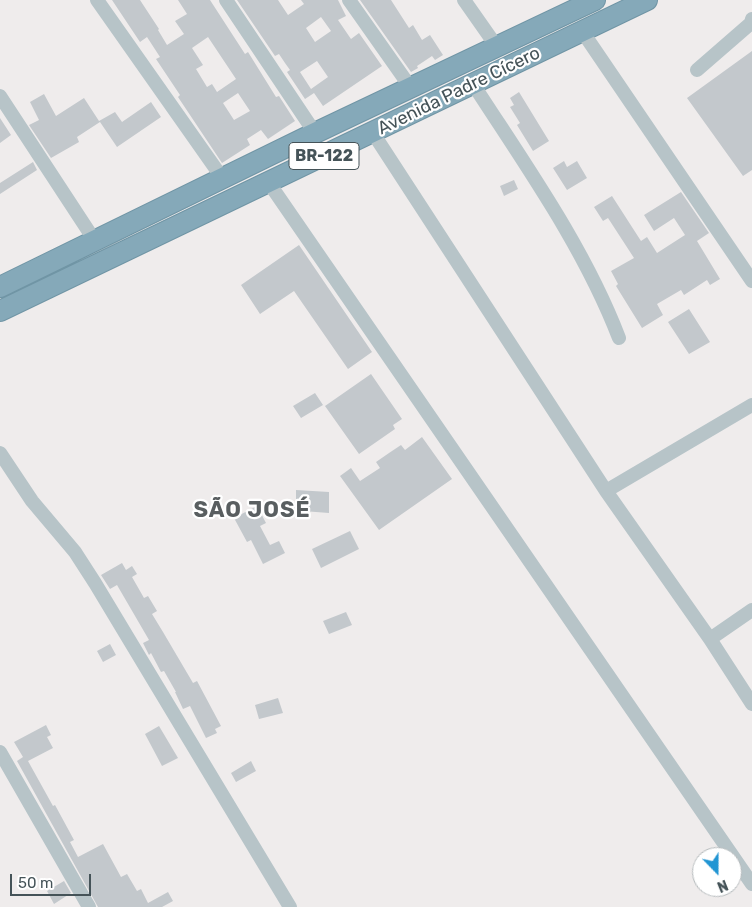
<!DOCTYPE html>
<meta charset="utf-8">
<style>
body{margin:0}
#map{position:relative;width:752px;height:907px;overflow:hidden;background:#efecec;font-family:Rubik,sans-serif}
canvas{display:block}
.north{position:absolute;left:692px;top:847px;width:50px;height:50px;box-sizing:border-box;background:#fff;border:1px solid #b5babc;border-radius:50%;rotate:158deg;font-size:14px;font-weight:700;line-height:20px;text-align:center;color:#455358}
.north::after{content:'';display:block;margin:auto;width:18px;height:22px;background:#2195d3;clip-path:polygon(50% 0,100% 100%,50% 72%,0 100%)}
.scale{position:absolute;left:10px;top:874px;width:81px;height:22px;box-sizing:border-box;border:2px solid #455358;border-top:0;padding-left:6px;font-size:15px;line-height:18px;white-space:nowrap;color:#455358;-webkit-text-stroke:4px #fff;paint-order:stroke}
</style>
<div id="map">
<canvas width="752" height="907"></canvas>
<div class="north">N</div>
<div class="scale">50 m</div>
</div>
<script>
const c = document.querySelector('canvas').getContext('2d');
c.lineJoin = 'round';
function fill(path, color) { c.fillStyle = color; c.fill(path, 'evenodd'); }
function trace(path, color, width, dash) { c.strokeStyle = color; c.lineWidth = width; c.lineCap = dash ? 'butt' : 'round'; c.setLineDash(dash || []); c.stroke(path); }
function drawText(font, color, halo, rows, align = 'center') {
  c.font = font + ' Rubik,sans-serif'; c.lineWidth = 4.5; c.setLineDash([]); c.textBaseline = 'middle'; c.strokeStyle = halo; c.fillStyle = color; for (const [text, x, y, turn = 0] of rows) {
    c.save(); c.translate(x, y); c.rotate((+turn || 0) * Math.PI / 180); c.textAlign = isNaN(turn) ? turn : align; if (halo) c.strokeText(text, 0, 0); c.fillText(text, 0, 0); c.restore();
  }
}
const building = new Path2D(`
 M112 0H140L159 29 158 30 167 45 184 34 175 21 187 14 178 0H210L245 54 248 52 276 97 279 96 295 121 268 139 261 130 247 139 250 145 222 163 178 97 180 95 156 59 160 57 147 37 140 42ZM208 37 236 79 217 92 212 84 207 87 196 69 203 65 192 48ZM238 93 250 111 234 120 223 103Z
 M237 0H278L288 15 304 4 301 0H338L346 16 338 20 351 39 359 33 382 66 323 106 314 93 305 99 287 72 290 70 285 63 279 54 275 56ZM321 17 331 31 315 42 306 28ZM317 61 328 77 311 89 300 72Z
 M360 0H391L409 28 413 25 422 40 430 35 443 55 435 60 432 56 417 66 418 68 411 72Z
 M752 51V170L743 176 687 98Z
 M519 92 549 141 533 151 517 125 520 123 510 107 514 105 510 98Z
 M44 94 56 116 84 98 99 121 115 112 122 122 151 102 161 117 117 147 100 122 77 137 79 142 51 158 29 125 39 120 30 102Z
 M0 118 11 135 0 143Z
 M564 161 567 167 577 161 587 178 567 190 553 168Z
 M33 162 37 170 0 194V183Z
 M514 180 518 189 504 196 500 186Z
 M681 192 709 233 697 241 720 279 710 285 707 280 684 295 681 290 657 304 663 315 642 328 616 286 618 284 611 271 634 258 608 218 603 221 594 207 612 196 641 241 647 237 657 253 685 235 674 218 654 231 644 215Z
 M299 245 372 352 348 369 294 291 260 314 241 285Z
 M689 309 710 342 689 354 668 322Z
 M371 374 402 419 393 425 395 429 359 454 325 406Z
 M315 393 323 405 301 418 293 406Z
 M422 437 452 479 379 530 340 476 351 468 360 481 380 468 376 462 389 453 401 445 405 450Z
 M296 490 329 492V513L290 510 291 502H296Z
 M257 506 266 523 260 526 270 545 279 541 285 553 263 564 251 540 247 542 234 518Z
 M350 531 359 549 321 568 312 549Z
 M122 563 126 570 132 566 137 574 132 577 144 598 148 596 157 611 152 614 163 632 193 683 197 681 221 726 215 729 217 733 206 738 190 706 183 709 175 692H176L164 671 161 672 151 653 149 655 143 643 149 640 117 585 110 589 101 575Z
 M346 612 352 625 329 634 323 621Z
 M110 644 116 655 103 662 97 651Z
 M278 698 283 713 259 719 255 705Z
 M46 725 51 735 47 737 53 748 28 761 53 806 55 805 74 840 70 842 78 857 103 844 121 877 127 874 137 891 141 889 148 903 168 892 173 901 162 907H98L17 761 23 757 14 742Z
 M159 726 178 758 162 766 145 734Z
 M251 761 256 771 236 782 231 773Z
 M64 881 71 893 54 904 47 891Z`);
const minor = new Path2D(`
 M97 0 223 179
 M226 0 315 133
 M349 0 411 88
 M464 0 497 47
 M582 31 752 281
 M697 70 751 23 752 19
 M473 84C526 166 584 247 619 338
 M0 96 95 241
 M373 133 606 491 710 639 752 704
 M269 183 752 884
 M0 453 32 501 75 552 95 583 290 907
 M606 491 752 405
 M710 639 752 610
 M0 752 89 907`);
const highway = new Path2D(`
 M0 287 315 133 595 0
 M0 311 647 0`);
const shields = [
 [324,156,70]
];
const shieldNames = [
 ["BR-122",324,156]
];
const streetNames = [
 ["Avenida Padre Cícero",459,91,-26]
];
const districtNames = [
 ["SÃO JOSÉ",252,511]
];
fill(building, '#c3c8cc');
trace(highway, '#7095a5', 22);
trace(minor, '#b7c4c8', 14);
trace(highway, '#85a9b9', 20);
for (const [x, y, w] of shields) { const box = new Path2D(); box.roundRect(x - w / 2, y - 13.5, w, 27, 4); c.fillStyle = '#fff'; c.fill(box); trace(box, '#455358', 1); }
drawText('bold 16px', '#455358', null, shieldNames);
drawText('18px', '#455358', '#fff', streetNames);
c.letterSpacing = '1px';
drawText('bold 22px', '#595e60', '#fff', districtNames);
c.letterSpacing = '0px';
</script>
